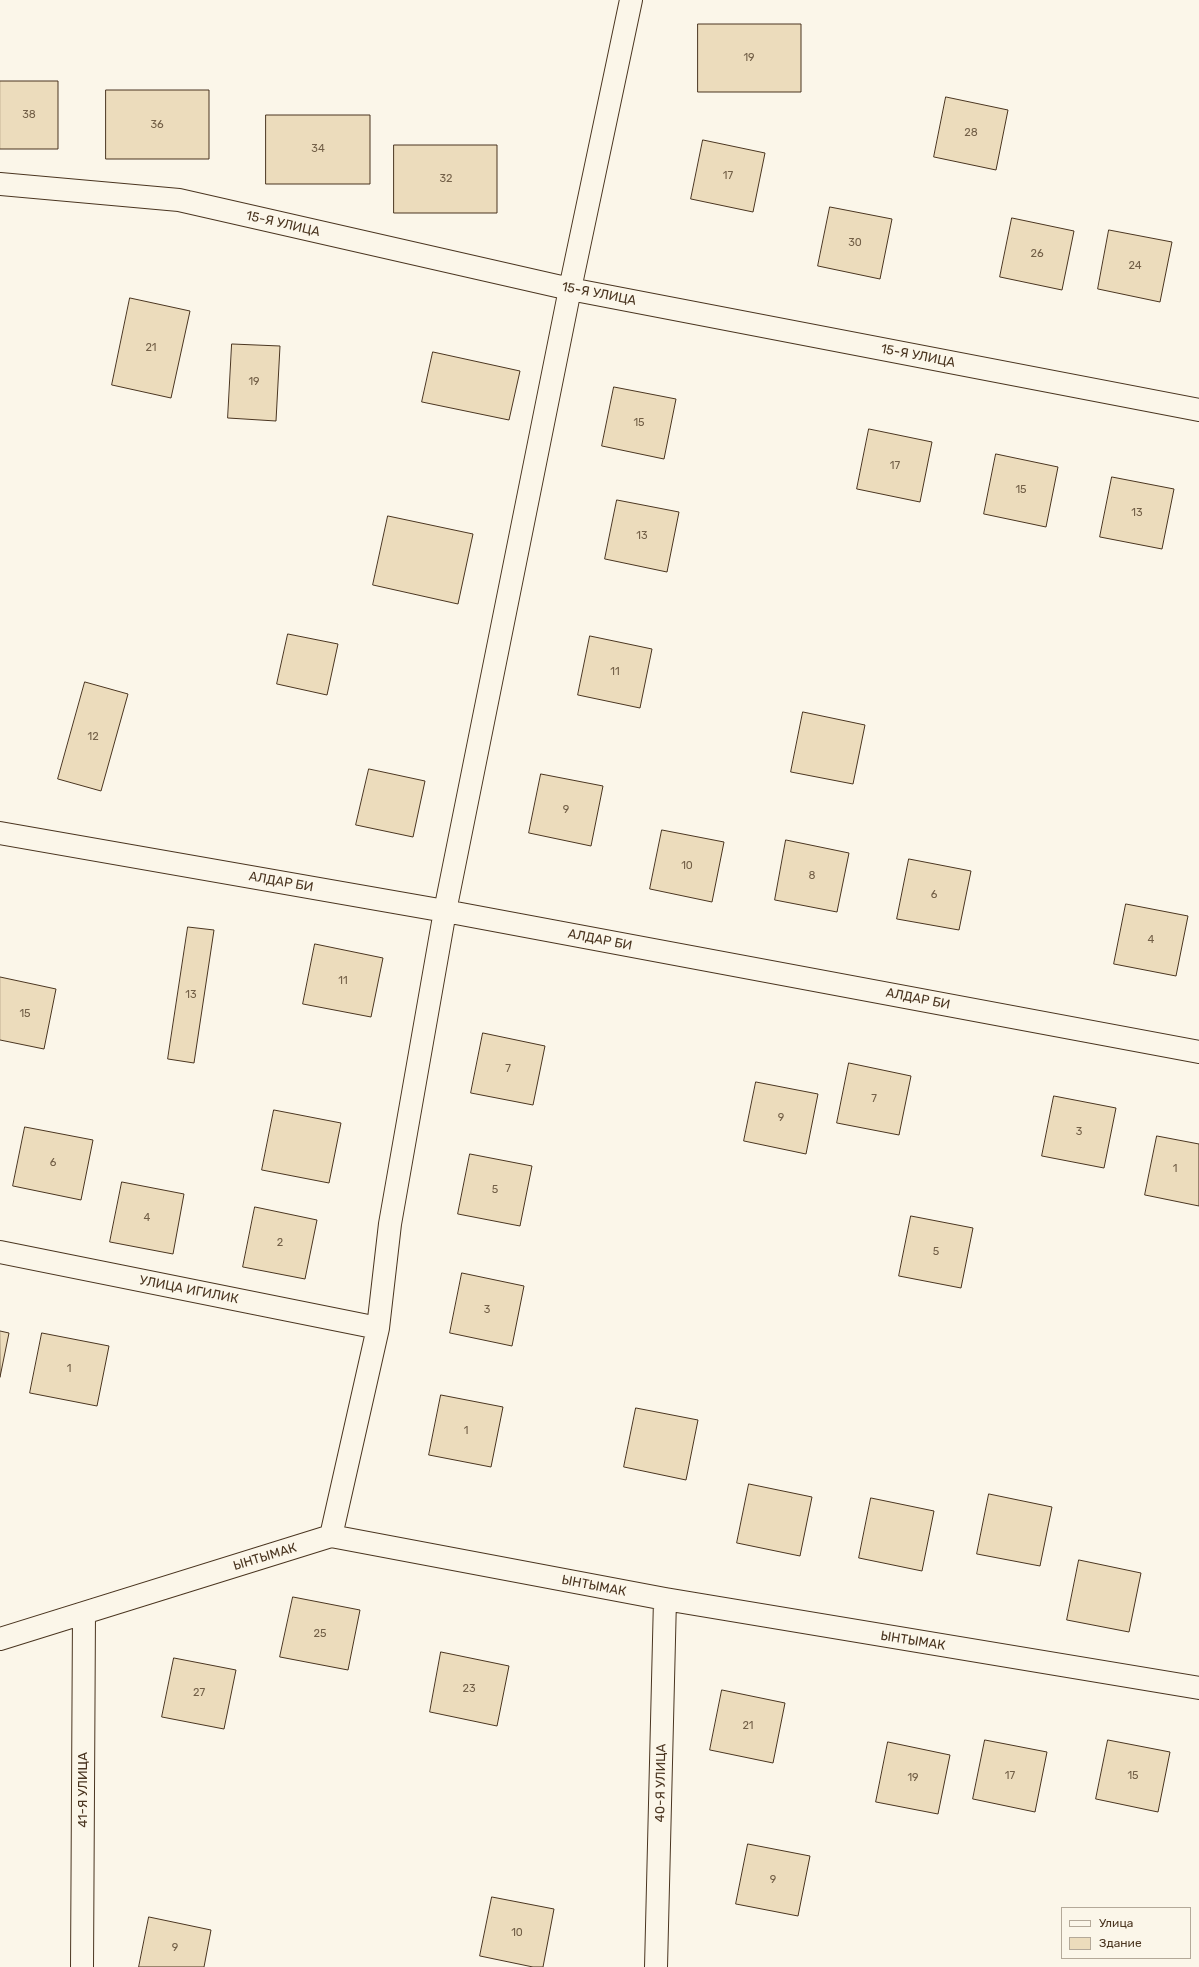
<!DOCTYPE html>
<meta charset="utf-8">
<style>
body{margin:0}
#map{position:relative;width:1199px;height:1967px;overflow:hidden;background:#fbf6e9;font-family:Rubik,sans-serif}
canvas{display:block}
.legend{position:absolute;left:1061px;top:1907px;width:130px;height:52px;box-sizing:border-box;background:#fbf6e9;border:1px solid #b4a999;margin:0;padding:5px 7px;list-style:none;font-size:12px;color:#4a3520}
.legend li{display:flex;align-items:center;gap:8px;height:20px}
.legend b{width:20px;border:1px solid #b4a999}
</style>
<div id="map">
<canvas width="1199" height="1967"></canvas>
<ul class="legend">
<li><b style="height:5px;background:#fbf6e9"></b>Улица</li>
<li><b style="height:11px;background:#ecdcbc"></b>Здание</li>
</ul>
</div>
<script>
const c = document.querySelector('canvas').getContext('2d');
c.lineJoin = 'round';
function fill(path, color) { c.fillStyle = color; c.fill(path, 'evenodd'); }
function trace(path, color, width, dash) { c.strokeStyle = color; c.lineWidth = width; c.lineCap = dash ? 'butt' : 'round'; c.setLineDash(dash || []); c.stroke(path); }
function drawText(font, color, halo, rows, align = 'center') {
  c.font = font + ' Rubik,sans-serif'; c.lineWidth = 3; c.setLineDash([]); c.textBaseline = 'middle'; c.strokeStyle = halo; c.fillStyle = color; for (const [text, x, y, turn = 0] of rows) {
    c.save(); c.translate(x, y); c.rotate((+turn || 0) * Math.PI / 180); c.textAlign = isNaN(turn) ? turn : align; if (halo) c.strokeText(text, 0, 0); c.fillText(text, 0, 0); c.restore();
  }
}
const building = new Path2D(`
 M698 24H801V92H698Z
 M0 81H58V149H0Z
 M106 90H209V159H106Z
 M946 97 1008 110 996 170 934 157Z
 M266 115H370V184H266Z
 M703 140 765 153 753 212 691 199Z
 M394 145H497V213H394Z
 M830 207 892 219 880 279 818 266Z
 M1012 218 1074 231 1062 290 1000 277Z
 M1109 230 1172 242 1160 302 1098 289Z
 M130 298 190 311 171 398 112 385Z
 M232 344 280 346 276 421 228 418Z
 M433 352 520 371 509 420 422 402Z
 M614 387 676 399 664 459 602 446Z
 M869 429 932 442 920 502 857 489Z
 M996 454 1058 467 1046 527 984 514Z
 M1112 477 1174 489 1162 549 1100 537Z
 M617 500 679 512 667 572 605 559Z
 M388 516 473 534 458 604 373 585Z
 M288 634 338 644 327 695 277 684Z
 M590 636 652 649 640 708 578 695Z
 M85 682 128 694 101 791 58 779Z
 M803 712 865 725 853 784 791 772Z
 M369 769 425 781 413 837 356 825Z
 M541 774 603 786 591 846 529 833Z
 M662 830 724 842 712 902 650 889Z
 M786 840 849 853 837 912 775 900Z
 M909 859 971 871 959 930 897 919Z
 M1126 904 1188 916 1176 976 1114 964Z
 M188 927 214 930 194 1063 168 1059Z
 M315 944 383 958 371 1017 303 1004Z
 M0 977 56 989 44 1049 0 1040Z
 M483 1033 545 1046 533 1105 471 1093Z
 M849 1063 911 1076 899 1135 837 1123Z
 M756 1082 818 1094 806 1154 744 1141Z
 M1054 1096 1116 1108 1104 1168 1042 1156Z
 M274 1110 341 1123 329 1183 262 1170Z
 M25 1127 93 1140 81 1200 13 1186Z
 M1157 1136 1199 1144V1206L1145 1195Z
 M470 1154 532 1166 520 1226 458 1214Z
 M122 1182 184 1194 173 1254 110 1242Z
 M255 1207 317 1220 305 1279 243 1267Z
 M911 1216 973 1228 961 1288 899 1276Z
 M462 1273 524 1286 512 1346 450 1333Z
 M0 1331 9 1333 0 1377Z
 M42 1333 109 1346 97 1406 30 1393Z
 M441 1395 503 1407 491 1467 429 1455Z
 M636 1408 698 1420 686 1480 624 1467Z
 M749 1484 812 1497 800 1556 737 1543Z
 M989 1494 1052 1507 1040 1566 977 1554Z
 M871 1498 934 1511 922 1571 859 1558Z
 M1079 1560 1141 1573 1129 1632 1067 1620Z
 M293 1597 360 1610 348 1670 280 1657Z
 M441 1652 509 1666 497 1726 430 1712Z
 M174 1658 236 1670 224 1729 162 1717Z
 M722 1690 785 1703 773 1763 710 1750Z
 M985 1740 1047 1752 1035 1812 973 1799Z
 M1108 1740 1170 1752 1158 1812 1096 1799Z
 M888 1742 950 1755 938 1814 876 1802Z
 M748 1844 810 1856 798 1916 736 1904Z
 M492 1897 554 1909 543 1967H533L480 1956Z
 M149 1917 211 1930 204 1967H139Z`);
const minor = new Path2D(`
 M0 184 179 200 570 289 1199 410
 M0 833 445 911 1199 1052
 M0 1252 378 1328
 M331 1536 378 1328 390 1224 445 911 570 289 631 0
 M0 1639 331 1536 665 1599 1199 1688
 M82 1967 84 1613
 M656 1967 665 1599`);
const numberNames = [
 ["19",749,58],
 ["38",29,115],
 ["36",157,125],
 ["28",971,133],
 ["34",318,149],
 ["17",728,176],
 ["32",446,179],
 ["30",855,243],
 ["26",1037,254],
 ["24",1135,266],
 ["21",151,348],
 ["19",254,382],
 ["15",639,423],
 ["17",895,466],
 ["15",1021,490],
 ["13",1137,513],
 ["13",642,536],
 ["11",615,672],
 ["12",93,737],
 ["9",566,810],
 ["10",687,866],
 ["8",812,876],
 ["6",934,895],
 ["4",1151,940],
 ["11",343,981],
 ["13",191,995],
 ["15",25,1014],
 ["7",508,1069],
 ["7",874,1099],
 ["9",781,1118],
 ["3",1079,1132],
 ["6",53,1163],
 ["1",1175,1169],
 ["5",495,1190],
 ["4",147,1218],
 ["2",280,1243],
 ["5",936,1252],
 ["3",487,1310],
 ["1",69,1369],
 ["1",466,1431],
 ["25",320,1634],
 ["23",469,1689],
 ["27",199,1693],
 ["21",748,1726],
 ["17",1010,1776],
 ["15",1133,1776],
 ["19",913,1778],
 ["9",773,1880],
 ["10",517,1933],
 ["9",175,1948]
];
const streetNames = [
 ["15-Я УЛИЦА",283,224,13],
 ["15-Я УЛИЦА",599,294,11],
 ["15-Я УЛИЦА",918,356,11],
 ["АЛДАР БИ",281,882,10],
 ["АЛДАР БИ",600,940,11],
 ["АЛДАР БИ",918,999,11],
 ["УЛИЦА ИГИЛИК",189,1290,11],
 ["ЫНТЫМАК",265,1557,-17],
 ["ЫНТЫМАК",594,1586,11],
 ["ЫНТЫМАК",913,1641,9],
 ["40-Я УЛИЦА",661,1783,-89],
 ["41-Я УЛИЦА",83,1790,-90]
];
fill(building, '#ecdcbc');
trace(building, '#4a3520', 1);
trace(minor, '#4a3520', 24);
trace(minor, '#fbf6e9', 22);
drawText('11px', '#725f47', null, numberNames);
drawText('13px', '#4a3520', '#fbf6e9', streetNames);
</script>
